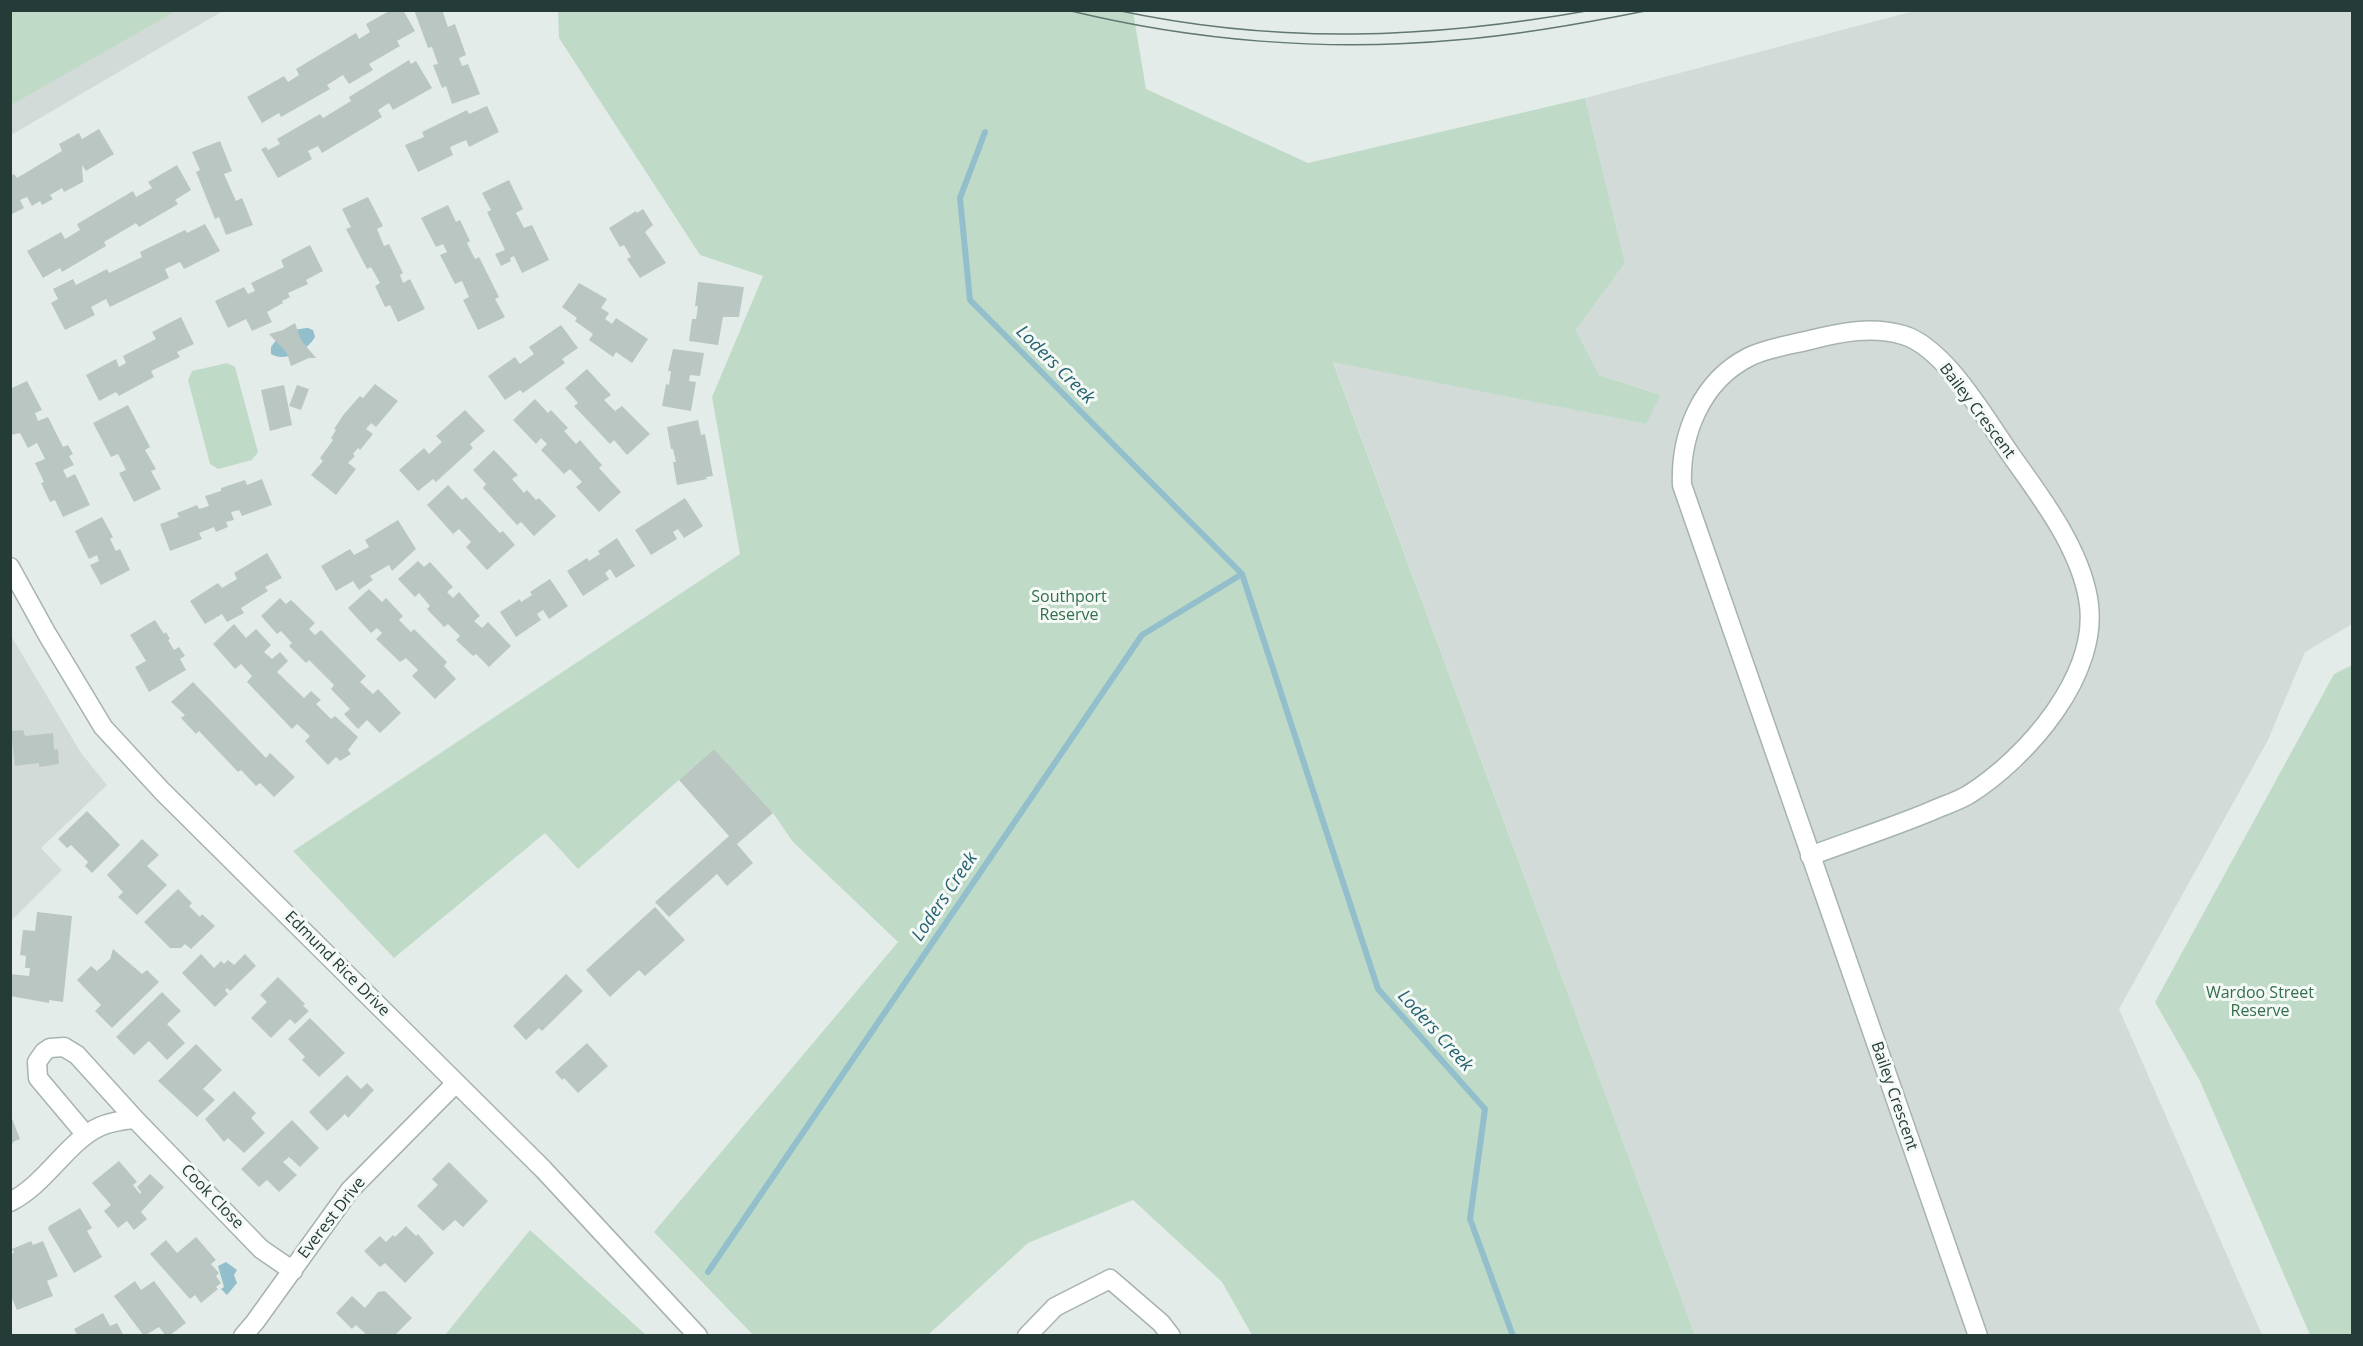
<!DOCTYPE html>
<style>
body{margin:0}
#map{position:relative;width:2363px;height:1346px;overflow:hidden;background:#e4ece9;font-family:"Open Sans",sans-serif}
canvas{display:block}
.frame{position:absolute;inset:0;border:12px solid #253b37;pointer-events:none}
</style>
<div id="map">
<canvas width="2363" height="1346"></canvas>
<div class="frame"></div>
</div>
<script>
const c = document.querySelector('canvas').getContext('2d');
c.lineJoin = 'round';
function fill(path, color) { c.fillStyle = color; c.fill(path, 'evenodd'); }
function trace(path, color, width, dash) { c.strokeStyle = color; c.lineWidth = width; c.lineCap = dash ? 'butt' : 'round'; c.setLineDash(dash || []); c.stroke(path); }
function drawText(font, color, halo, rows, align = 'center') {
  c.font = font + ' "Open Sans",sans-serif'; c.lineWidth = 6; c.setLineDash([]); c.textBaseline = 'middle'; c.strokeStyle = halo; c.fillStyle = color; for (const [text, x, y, turn = 0] of rows) {
    c.save(); c.translate(x, y); c.rotate((+turn || 0) * Math.PI / 180); c.textAlign = isNaN(turn) ? turn : align; if (halo) c.strokeText(text, 0, 0); c.fillText(text, 0, 0); c.restore();
  }
}
const built = new Path2D(`
 M11 10 223 11 11 135Z
 M1914 11H2352V624L2305 652 2268 740 2119 1009 2262 1335H1695L1333 361 1646 424 1661 395 1599 375 1576 330 1625 263 1585 98Z
 M10 634 81 753 107 785 41 848 62 870 11 921Z`);
const green = new Path2D(`
 M11 10H176V11L11 105Z
 M558 11H1133L1146 89 1308 163 1585 98 1625 263 1576 330 1599 375 1661 395 1646 424 1333 362 1695 1335H1252L1222 1282 1133 1200 1028 1243 928 1335H753L654 1232 898 942 793 842 773 813 714 749 578 869 545 833 394 958 293 851 740 554 712 397 763 276 700 255 559 38Z
 M227 363 235 367 258 452 252 460 218 469 210 464 188 380 192 371Z
 M2352 665V1335H2310L2200 1081 2155 1002 2334 674Z
 M530 1230 646 1335H445Z`);
const water = new Path2D(`
 M308 328 313 330 315 337C308 350 285 363 271 354V347C279 334 294 329 308 328Z
 M226 1262 237 1270 234 1275 237 1283 227 1295 221 1289 224 1287 218 1266Z`);
const stream = new Path2D(`
 M985 132 960 198 970 300 1242 574 1378 989 1485 1109 1470 1219 1513 1336
 M708 1272 1142 635 1242 574`);
const building = new Path2D(`
 M391 10H403L415 31 397 41 400 46 369 64 373 70 349 84 343 75 327 85 330 89 281 117 279 113 262 123 247 97 284 76 288 82 299 75 296 69 356 33 359 39 370 32 366 24Z
 M414 10H442L448 27 455 24 466 55 459 58 462 66 468 64 480 94 452 104 446 86 442 88 433 65 438 64 432 47 428 48Z
 M409 60 411 64 416 61 432 88 393 110 389 103 378 110 382 117 322 153 318 146 308 151 312 159 278 178 261 149 266 147 268 150 280 144 277 139 320 114 323 118 351 101 349 97Z
 M487 106 499 132 469 147 466 140 450 147 453 155 418 172 405 145 424 137 422 132 467 110 469 114Z
 M99 129 114 154 86 171 82 165 83 182 64 192 62 188 50 195 53 199 42 205 40 201 32 206 27 197 20 200 24 208 10 215V176L14 174 17 178 62 151 59 144 79 133 82 139Z
 M220 141 232 171 224 174 236 201 242 198 253 225 226 235 219 217 215 219 196 172 200 170 192 152Z
 M177 165 191 190 175 200 178 204 139 227 136 223 104 242 106 246 62 272 60 268 43 278 27 251 61 232 65 239 80 230 77 224 133 191 136 197 152 188 148 182Z
 M509 180 523 209 516 213 524 228 532 225 549 260 522 273 514 256 510 258 511 261 501 266 495 254 505 250 487 212 491 210 482 193Z
 M368 197 383 226 377 229 384 246 389 244 403 273 400 275 403 283 410 279 425 309 398 322 390 305 385 307 375 286 380 283 371 267 367 269 346 229 351 227 342 209Z
 M448 205 456 222 460 220 470 241 467 243 475 259 479 257 499 297 495 299 505 317 478 330 463 300 469 297 462 281 455 284 440 255 447 252 443 244 436 247 421 218Z
 M643 209 653 225 645 232 666 263 640 278 627 259 631 257 624 245 620 247 609 228 636 211 637 213Z
 M205 224 220 251 184 269 180 262 165 269 169 278 110 307 106 299 91 307 95 315 65 330 51 303 58 299 53 289 73 279 76 285 107 269 109 273 142 257 140 252 185 230 187 233Z
 M310 245 323 271 306 280 308 284 288 293 290 297 282 301 283 303 267 312 272 322 252 331 246 319 228 328 215 301 244 287 248 294 255 291 251 283 284 267 281 260Z
 M698 282 744 287 739 317H723L718 345 689 341 692 319H696L698 306H695Z
 M579 283 607 299 601 308 609 313 605 319 612 324 616 318 648 339 632 363 616 352 613 357 589 340 593 334 575 321 577 318 562 307Z
 M181 317 194 344 177 352 180 357 151 371 154 377 119 396 116 392 99 401 86 375 116 359 119 367 126 363 123 356 156 339 152 332Z
 M295 323 301 340 316 358H309L291 366 287 353 269 334 283 330Z
 M561 325 578 348 562 359 565 363 523 393 520 390 505 400 488 376 515 357 520 364 534 354 529 347Z
 M673 349 704 353 700 376 690 375 689 381 696 382 691 411 662 406 666 384 669 385 671 371H668Z
 M587 369 611 395 604 400 615 411 622 406 650 434 627 455 614 440 610 444 574 406 578 403 565 388Z
 M27 381 42 410 35 413 38 421 48 417 63 447 68 445 73 454 69 456 74 465 63 470 67 478 75 474 90 505 63 517 55 500 50 502 41 483 44 482 35 463 45 459 37 443 28 448 20 433 10 435V389Z
 M375 384 398 401 376 427 371 423 366 429 373 434 360 450 358 448 353 454 355 456 348 463 356 469 336 495 311 475 323 461 320 458 333 440 331 438 336 430 334 429 344 414 360 396 363 398Z
 M284 385 292 425 270 431 261 390Z
 M297 385 309 389 301 410 289 406Z
 M535 399 548 413 551 410 568 428 564 431 576 444 580 440 602 465 599 468 621 492 599 512 576 487 582 482 570 469 564 474 541 450 547 444 541 438 536 444 513 420Z
 M128 405 150 447 145 450 156 469 151 471 161 489 134 502 119 473 126 470 118 454 111 457 93 423Z
 M465 410 485 431 470 444 473 448 436 482 433 479 418 491 399 470 424 448 429 454 442 442 436 436Z
 M698 420 701 435 705 434 713 476 706 477 707 479 677 485 673 462H676L673 449H671L667 427Z
 M494 450 518 475 512 479 524 493 527 490 536 500 539 498 556 516 534 536 521 522 517 525 483 488 486 484 473 470Z
 M262 479 272 505 242 516 239 510 231 512 234 520 226 522 228 527 216 532 214 527 199 533 202 539 170 551 160 524 179 517 177 513 197 505 199 509 209 506 205 496 221 491V488L245 480 247 485Z
 M448 485 462 500 466 497 500 533 503 531 515 545 487 570 466 547 471 542 459 529 453 534 427 505Z
 M685 498 703 526 684 538 678 529 673 532 677 539 651 555 635 530Z
 M102 517 113 537 110 539 116 551 120 549 130 570 101 585 90 565 99 561 97 555 89 559 75 531Z
 M398 520 416 549 392 571 389 565 370 576 373 580 359 590 353 581 336 591 321 566 350 549 354 555 369 547 365 540Z
 M617 538 635 566 616 578 610 569 605 573 609 579 583 596 567 571 587 558 589 561 600 554 598 551Z
 M267 553 282 578 265 587 268 591 241 608 244 613 227 622 222 614 205 624 190 601 218 583 222 588 237 579 234 573Z
 M418 561 424 567 430 562 453 587 447 592 453 598 459 592 480 616 474 621 482 628 488 622 511 646 489 667 476 654 473 656 456 640 460 636 448 624 444 627 427 609 430 606 419 593 415 597 398 579Z
 M550 579 568 606 549 619 543 610 537 614 541 620 516 637 500 612 520 599 521 602 532 595 530 592Z
 M369 589 382 602 386 598 403 616 399 620 411 632 414 629 447 662 444 666 456 679 435 699 412 676 418 670 406 658 400 662 376 639 382 633 377 628 371 633 348 608Z
 M280 598 286 604 291 600 315 623 309 629 315 635 321 630 366 676 360 682 373 694 378 689 401 713 380 733 367 720 358 729 344 714 350 709 331 689 334 685 309 660 306 663 289 646 292 643 281 631 277 634 261 616Z
 M155 620 164 634 166 632 170 639 168 640 174 650 179 647 185 656 180 659 186 670 149 692 135 667 146 661 130 635Z
 M234 624 246 638 256 629 271 645 264 652 272 659 280 652 288 661 277 672 304 698 311 691 321 700 316 704 331 719 335 716 358 737 348 750 351 754 340 761 336 757 328 765 305 741 310 736 297 724 292 729 247 682 252 676 241 664 235 669 213 644Z
 M193 682 266 758 270 753 295 777 274 797 260 783 256 786 241 770 238 772 199 731 196 734 181 718 185 715 171 702Z
 M23 730 25 736 53 733 54 750 58 749 59 764 39 767V763L15 766 11 731Z
 M714 749 773 813 737 844 753 863 727 886 717 874 669 917 655 902 729 836 679 780Z
 M87 811 120 845 92 873 85 866 88 862 71 845 67 848 58 839Z
 M142 839 159 855 147 866 167 885 137 915 118 897 123 892 107 875Z
 M178 889 192 903 189 906 200 917 202 914 215 926 191 949 185 944 181 948H170L144 922Z
 M655 907 685 940 645 976 639 970 610 997 586 970Z
 M37 912 72 916 63 1002 49 1000V1003L10 996V974L29 976 30 968H25L26 956 20 955 23 930 35 931Z
 M113 949 142 974 147 970 159 982 112 1028 95 1011 101 1005 77 980 91 966 97 971 110 959Z
 M201 954 214 968 221 961 224 964 228 960 234 965 245 954 256 966 230 991 227 988 225 990 228 994 215 1007 182 973Z
 M566 974 583 991 542 1031 539 1028 526 1040 513 1026Z
 M278 977 305 1004 303 1006 309 1011 295 1024 290 1019 271 1038 251 1018 267 1002 260 995Z
 M162 992 181 1011 167 1024 185 1043 167 1060 149 1041 134 1055 116 1037Z
 M310 1018 345 1053 319 1077 302 1060 305 1057 288 1039Z
 M587 1043 608 1066 578 1093 564 1078 562 1080 555 1072Z
 M196 1044 222 1070 203 1089 215 1100 197 1117 158 1081Z
 M347 1075 361 1089 367 1083 374 1090 348 1118 345 1114 327 1131 309 1112Z
 M234 1091 256 1113 251 1118 265 1133 244 1153 228 1138 224 1142 205 1119Z
 M11 1116 20 1139 13 1142 11 1148Z
 M292 1120 319 1148 300 1167 289 1157 283 1162 297 1175 279 1192 267 1180 259 1187 241 1169Z
 M119 1161 137 1182 133 1185 140 1194 141 1192 137 1187 150 1174 164 1187 141 1212 147 1219 134 1230 127 1221 118 1228 104 1211 111 1205 92 1183Z
 M449 1162 488 1201 463 1227 455 1220 443 1231 417 1206 438 1185 432 1179Z
 M80 1208 92 1228 87 1231 102 1257 74 1273 48 1229 49 1226Z
 M406 1226 416 1236 418 1234 434 1253 405 1283 385 1263 380 1267 364 1251 380 1236 386 1242 393 1235 395 1237Z
 M196 1237 216 1260 211 1264 219 1273 216 1276 221 1283 216 1287 218 1289 201 1303 195 1295 190 1299 150 1254 166 1240 177 1253Z
 M31 1241 33 1245 43 1241 58 1276 47 1281 53 1296 17 1310 10 1294V1254L14 1253 12 1249Z
 M135 1281 141 1290 154 1281 186 1323 169 1336H166L159 1327 144 1336 114 1296Z
 M385 1291 412 1318 394 1336H363L365 1333 356 1325 352 1329 336 1313 352 1296 365 1308 378 1292Z
 M103 1313 110 1326 117 1323 124 1336H78L74 1329Z`);
const street = new Path2D(`
 M10 567 47 634 103 727 162 791 543 1169 698 1336
 M1810 856C1850 841 1890 828 1929 812 1942 806 1956 802 1968 795 2027 758 2102 673 2088 598 2079 547 2041 497 2011 455 1987 421 1945 347 1903 335 1872 326 1841 332 1810 340 1790 345 1767 348 1749 357 1701 381 1680 435 1682 485L1978 1336
 M86 1135 38 1078 37 1062 44 1052 50 1048 64 1047 77 1055 135 1119 261 1249 293 1271
 M10 1202C46 1184 67 1142 99 1127 110 1122 123 1120 135 1119
 M243 1336 255 1322 350 1190 456 1083
 M1027 1336 1055 1307 1110 1279 1161 1323 1171 1336`);
const tram = new Path2D(`
 M1067 10C1193 41 1327 52 1456 40 1521 35 1586 23 1650 10
 M1116 10C1278 45 1430 39 1592 10`);
const streetNames = [
 ["Bailey Crescent",1977,411,53],
 ["Edmund Rice Drive",337,964,45],
 ["Bailey Crescent",1894,1096,71],
 ["Cook Close",212,1197,46],
 ["Everest Drive",332,1218,-52]
];
const parkNames = [
 ["Southport",1069,597],
 ["Reserve",1069,615],
 ["Wardoo Street",2260,993],
 ["Reserve",2260,1011]
];
const waterNames = [
 ["Loders Creek",1055,365,45],
 ["Loders Creek",945,897,-56],
 ["Loders Creek",1435,1031,48]
];
fill(built, '#d2dbd8');
fill(green, '#bfdbc8');
fill(water, '#92bfcb');
trace(stream, '#92bfcb', 6);
fill(building, '#b9c6c2');
trace(street, '#a7b3b0', 21);
trace(street, '#fff', 18);
trace(tram, '#607772', 1.5);
drawText('16px', '#253b37', '#f4f9f6', streetNames);
drawText('16px', '#336e4d', '#f4f9f6', parkNames);
drawText('italic 18px', '#256171', '#f4f9f6', waterNames);
</script>
